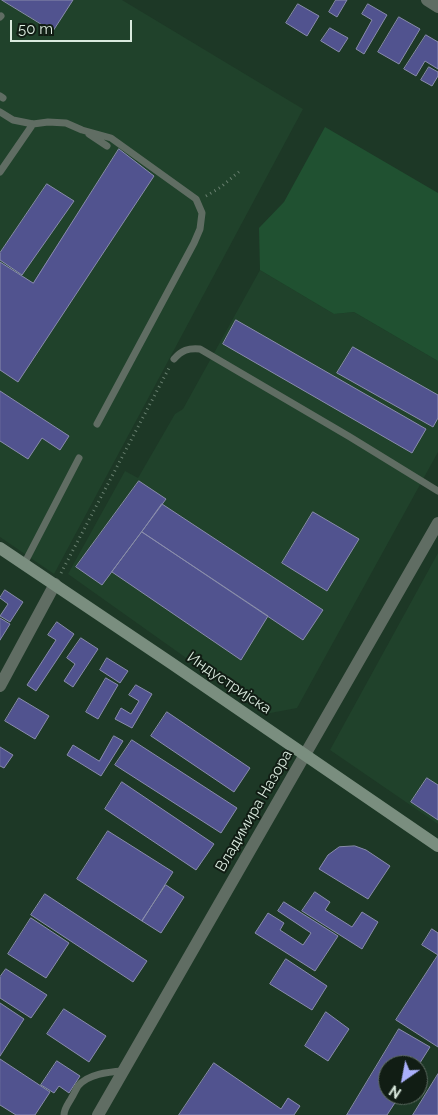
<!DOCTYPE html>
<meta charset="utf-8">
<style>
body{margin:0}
#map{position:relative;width:438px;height:1115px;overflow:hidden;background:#1d3826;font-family:Raleway,sans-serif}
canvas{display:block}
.north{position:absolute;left:378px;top:1055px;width:50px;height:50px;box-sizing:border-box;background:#111d14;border:1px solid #616f65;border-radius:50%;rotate:213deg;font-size:14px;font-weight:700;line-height:20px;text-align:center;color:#daeade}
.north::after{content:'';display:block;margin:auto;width:18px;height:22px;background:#aab0fb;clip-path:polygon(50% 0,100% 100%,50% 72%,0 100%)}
.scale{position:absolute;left:10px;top:20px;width:122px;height:22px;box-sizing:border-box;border:2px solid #daeade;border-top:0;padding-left:6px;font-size:15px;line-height:18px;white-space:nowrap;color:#daeade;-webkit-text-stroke:4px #111d14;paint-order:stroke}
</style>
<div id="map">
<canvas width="438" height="1115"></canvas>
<div class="north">N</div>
<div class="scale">50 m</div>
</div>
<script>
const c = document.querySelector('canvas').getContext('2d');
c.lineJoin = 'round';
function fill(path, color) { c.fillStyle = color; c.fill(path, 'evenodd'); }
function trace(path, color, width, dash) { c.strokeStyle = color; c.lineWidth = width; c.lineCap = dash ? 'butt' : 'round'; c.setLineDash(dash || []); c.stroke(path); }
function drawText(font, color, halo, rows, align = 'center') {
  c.font = font + ' Raleway,sans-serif'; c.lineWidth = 4; c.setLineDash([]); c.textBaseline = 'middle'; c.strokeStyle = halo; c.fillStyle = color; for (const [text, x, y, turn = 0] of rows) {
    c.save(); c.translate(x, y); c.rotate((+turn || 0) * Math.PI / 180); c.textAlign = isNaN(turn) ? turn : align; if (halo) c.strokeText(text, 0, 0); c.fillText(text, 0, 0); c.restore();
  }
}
const built = new Path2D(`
 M0 0H122L303 109 54 574 0 537Z
 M260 270 334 314 354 312 438 361V452L297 708 265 714 68 574 125 471 138 478 175 414 183 409Z
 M438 553V824L330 750Z`);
const green = new Path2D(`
 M325 127 438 193V361L354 312 334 314 260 270 259 228 284 202Z`);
const building = new Path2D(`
 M2 0H73L53 31Z
 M336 0H347L337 17 329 12Z
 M298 4 319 16 307 36 286 23Z
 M368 4 387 15 364 54 356 49 372 20 362 14Z
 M399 17 420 29 399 64 378 52Z
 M330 28 348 38 339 52 321 41Z
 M426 35 438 42V69L425 61 416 76 404 69Z
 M429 67 438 72V76L432 86 421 80Z
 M119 149 154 176 18 382 0 370V262L33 283Z
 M47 184 74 201 22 275 0 260V253Z
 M236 320 426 429 412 453 223 344Z
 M353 347 438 395V418L433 427 337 373Z
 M0 391 69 436 60 450 42 438 28 459 0 441Z
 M139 481 166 499 102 585 76 567Z
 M162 504 323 610 303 640 142 532Z
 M313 512 359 539 327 591 282 563Z
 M142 532 268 616 241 660 112 572Z
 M5 590 23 602 10 622 0 616 8 604 0 598Z
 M0 618 10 624 0 640Z
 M57 622 74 634 36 691 27 685 56 640 48 635Z
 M81 638 98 649 73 687 64 681 75 664 67 658Z
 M107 658 128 671 120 683 100 670Z
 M106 678 118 685 98 719 86 712Z
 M136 685 152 694 132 728 115 719 121 708 131 714 139 701 129 695Z
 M19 698 49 716 35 739 5 721Z
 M167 712 250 768 234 792 151 736Z
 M114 736 123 741 101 776 67 755 73 745 99 761Z
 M132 740 237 808 221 833 115 765Z
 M0 747 13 755 4 768 0 766Z
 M427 778 438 785V820L411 802Z
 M122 782 214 844 196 870 105 809Z
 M108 831 173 872 142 921 77 879Z
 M355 846 366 850 390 866 368 899 319 869 328 855 339 847Z
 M166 885 184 897 161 933 142 921Z
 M315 892 330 902 325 910 352 927 362 912 378 922 362 949 302 911Z
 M45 894 147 961 133 982 31 915Z
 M284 902 338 936 315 971 255 933 268 913 284 923 280 930 303 945 311 933 278 911Z
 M31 918 69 943 46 978 8 954Z
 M432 929 438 933V955L422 945Z
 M438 955V1047L396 1020Z
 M286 959 327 986 312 1010 270 984Z
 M6 969 47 995 31 1018 0 998V977Z
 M0 1003 24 1019 0 1056Z
 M64 1009 106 1036 89 1062 47 1034Z
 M326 1012 349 1029 328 1061 305 1046Z
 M399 1029 430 1047 418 1066V1065H388V1095H400L387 1115H347Z
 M0 1059 50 1092 35 1115H16L0 1105Z
 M57 1061 80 1076 69 1093 59 1086 54 1093 41 1085Z
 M214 1063 281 1109 288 1098 300 1106 294 1115H179Z
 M438 1074V1115H413Z`);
const path = new Path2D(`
 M206 196 221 187 241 170
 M61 573 169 368`);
const service = new Path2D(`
 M0 17 1 16
 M0 96 3 98
 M0 112 13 120 33 124 48 122 66 123 82 130 111 138 196 199 202 213 200 229 194 243 97 424
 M89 134 107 146
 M0 172 33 124
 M174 359C182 350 188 348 200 349L350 437 438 491
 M24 564 79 458
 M64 1115C64 1108 69 1103 72 1097 74 1094 76 1089 78 1086 88 1074 108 1072 123 1071`);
const minor = new Path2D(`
 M427 0 438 7
 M0 686 55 584`);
const tertiary = new Path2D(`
 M98 1115 438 523`);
const secondary = new Path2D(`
 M0 548 171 663 438 846`);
const streetNames = [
 ["Индустријска",229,683,34],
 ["Владимира Назора",254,811,-60]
];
fill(built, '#20422b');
fill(green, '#205131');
fill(building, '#51538f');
trace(building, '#898cac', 1);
trace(path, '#698070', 3, [1, 4]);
trace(service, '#606d63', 7);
trace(minor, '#606d63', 12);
trace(tertiary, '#606d63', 12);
trace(secondary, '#7a8e7f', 12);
drawText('15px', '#daeade', '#111d14', streetNames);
</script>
